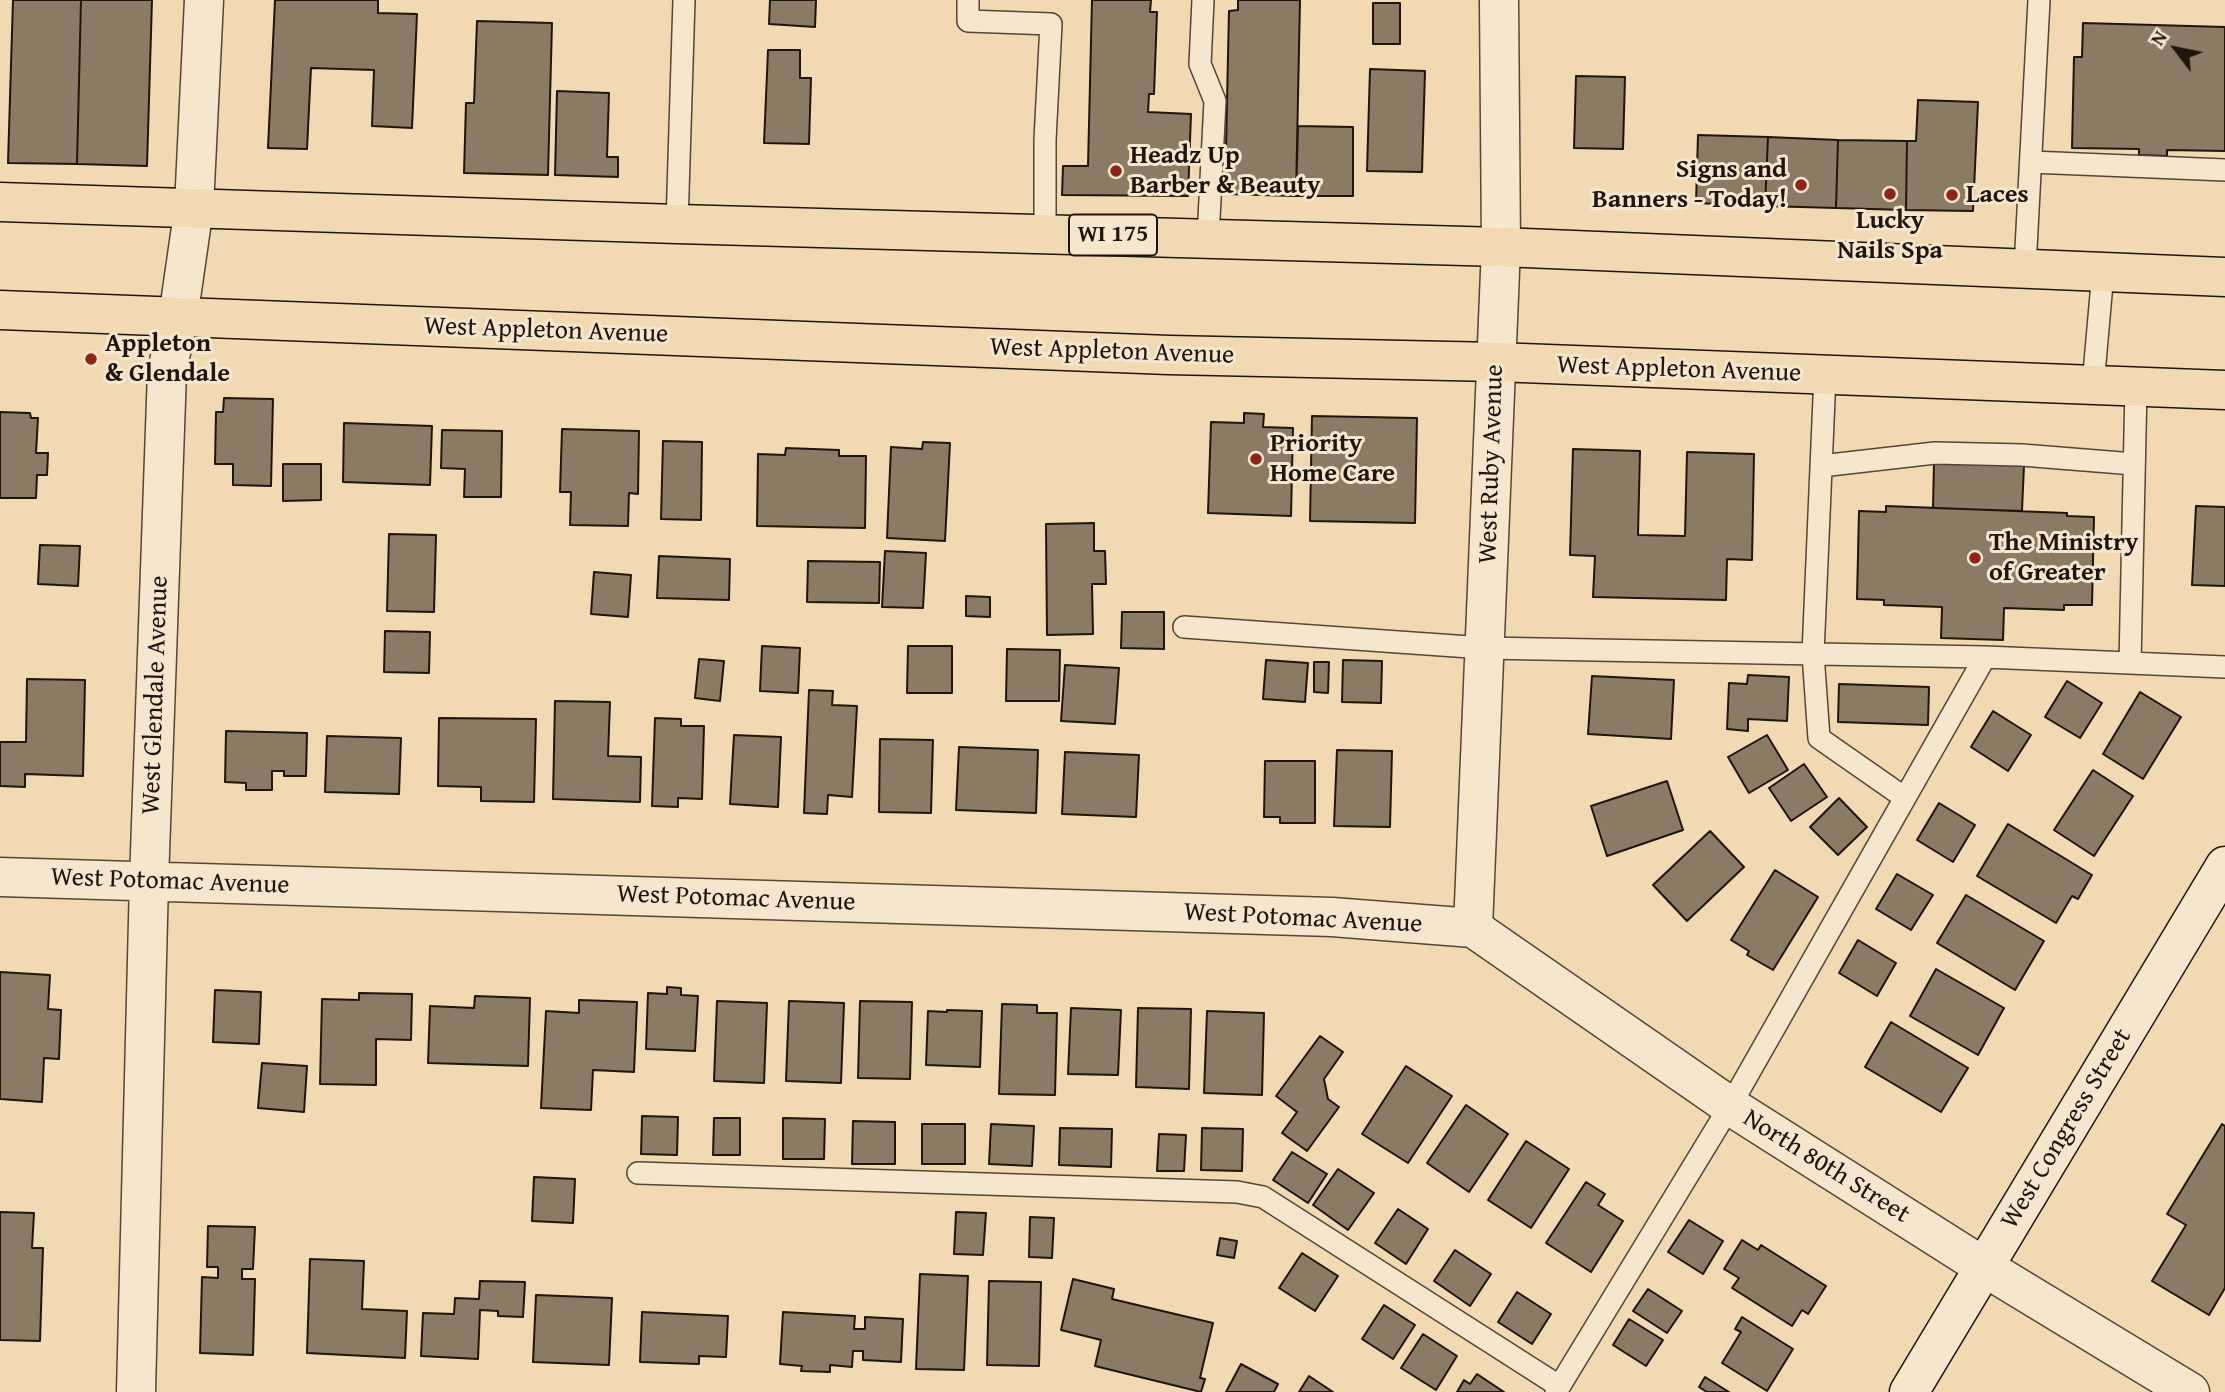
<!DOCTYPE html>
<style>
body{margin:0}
#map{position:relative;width:2225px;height:1392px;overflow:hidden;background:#f1d9b4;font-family:"Gentium Book Plus",serif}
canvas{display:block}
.north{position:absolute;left:2141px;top:14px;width:70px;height:70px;-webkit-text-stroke:5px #f6e6ce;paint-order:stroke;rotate:302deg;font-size:19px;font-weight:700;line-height:28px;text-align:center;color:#1f150d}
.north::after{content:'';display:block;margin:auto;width:24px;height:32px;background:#1f150d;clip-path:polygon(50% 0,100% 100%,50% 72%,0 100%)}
</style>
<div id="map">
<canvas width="2225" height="1392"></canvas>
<div class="north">N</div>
</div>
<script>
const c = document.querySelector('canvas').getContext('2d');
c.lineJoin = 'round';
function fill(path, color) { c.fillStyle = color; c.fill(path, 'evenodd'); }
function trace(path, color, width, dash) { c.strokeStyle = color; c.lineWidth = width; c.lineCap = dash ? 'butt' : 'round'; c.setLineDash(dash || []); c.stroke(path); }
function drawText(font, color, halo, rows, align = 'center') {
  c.font = font + ' "Gentium Book Plus",serif'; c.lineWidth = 6; c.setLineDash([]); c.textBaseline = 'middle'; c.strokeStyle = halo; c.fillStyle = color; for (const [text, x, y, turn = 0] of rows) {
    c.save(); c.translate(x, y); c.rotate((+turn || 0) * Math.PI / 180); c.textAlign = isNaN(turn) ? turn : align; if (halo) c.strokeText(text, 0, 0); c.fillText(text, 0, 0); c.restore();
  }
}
const building = new Path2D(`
 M13 0H81L77 164 8 163Z
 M81 0H152L147 166 77 164Z
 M275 0H378V13L417 14 412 128 372 126 374 70 311 68 307 149 268 148Z
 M770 0H816L815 27 769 24Z
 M1092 0H1151L1150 12H1157L1154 94H1149L1148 112 1191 114 1188 196 1062 195 1063 166H1088Z
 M1238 0H1300L1296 196 1225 194 1229 11 1238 10Z
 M1373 3H1400V44H1373Z
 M477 21 552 23 548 175 464 173 466 103H474Z
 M2083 23 2225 27V151L2167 150V156L2139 155V149L2072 148 2074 57H2082Z
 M768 50H800V78H811L809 144 764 143Z
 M1370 69 1425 71 1422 172 1367 171Z
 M1576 76 1625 77 1623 149 1574 148Z
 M557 91 609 93 607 157H618V177L555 175Z
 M1918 100 1978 102 1973 211 1906 210 1907 141H1916Z
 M1298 126 1353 127V196H1296Z
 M1698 135 1768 137 1765 206 1696 203Z
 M1768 137 1838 140 1836 208 1765 206Z
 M1838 140 1907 141 1906 210 1836 208Z
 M224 398 273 399 271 486 233 485V464H215L216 412H223Z
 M0 412 30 413 31 418H38L36 453H48L47 475H37L36 498H0Z
 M1244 413 1264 414 1263 427 1293 428 1291 516 1208 513 1211 422 1244 423Z
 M1312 416 1417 418 1415 523 1310 521Z
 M344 423 432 426 430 485 343 482Z
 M562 429 639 431 638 494 629 493 628 526 570 525 571 492H560Z
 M442 430 502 431 501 497H464L465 469 441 468Z
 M663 441 702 442 701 520 661 519Z
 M923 442 950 443 945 541 887 538 891 447 922 449Z
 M786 448 839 450V456H866L865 528 757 526 758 454 785 455Z
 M1573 449 1640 451 1638 535 1685 536 1687 452 1754 454 1752 560 1727 559 1726 600 1593 597 1595 556 1570 555Z
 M1934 462 2024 465 2022 511 1933 508Z
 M283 464H321V500L283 501Z
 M1886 506 2067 513V516L2094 517 2092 605H2064V610L2004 608 2003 640 1941 638 1942 607 1884 605V600L1857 599 1859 511 1886 512Z
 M2196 506 2225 507V586L2192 585Z
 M1094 523V551H1105L1106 584H1092L1093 634 1047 635 1046 524Z
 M389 534 436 535 434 612 387 611Z
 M40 545 80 546 78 586 38 584Z
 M885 551 926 553 923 608 882 607Z
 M659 556 730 559 729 600 657 598Z
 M808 561 880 562 879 603 807 602Z
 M594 572 631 575 628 617 591 614Z
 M966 596 990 597V617L966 616Z
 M1122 612H1164V649L1121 648Z
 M385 631 430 632 429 673 384 672Z
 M762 646 800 648 798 693 760 691Z
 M908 646H952V693H907Z
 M1007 649 1060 650 1059 701H1006Z
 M699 659 724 661 720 701 695 698Z
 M1266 660 1308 663 1305 702 1263 699Z
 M1343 660 1382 661 1381 703 1342 702Z
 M1314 662H1329L1328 693 1314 692Z
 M1065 665 1119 668 1115 724 1061 721Z
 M1748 675 1789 677 1787 721 1748 719V731L1727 729 1729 683 1747 684Z
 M1592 676 1674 680 1671 739 1588 734Z
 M27 679 85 680 83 776 25 774V787L0 786V742H26Z
 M2067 681 2102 703 2080 738 2045 717Z
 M1839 684 1929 687 1928 725 1838 722Z
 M809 690 833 691 832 705 857 706 852 797 828 795 827 814 804 813Z
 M2140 692 2181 717 2143 779 2103 754Z
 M555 701 610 702 608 756 641 757 640 802 553 799Z
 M1993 711 2031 735 2008 771 1971 747Z
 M439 718 536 719 534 802 481 801V787L438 786Z
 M655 718 681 719V726H704L702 799 678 798V807L652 806Z
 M226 731 307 733 306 776H284V771H272V790H246V783L225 782Z
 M734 735 781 737 778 807 730 804Z
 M1767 735 1788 770 1749 793 1728 757Z
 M327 736 401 738 399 794 325 792Z
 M880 739 933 740 931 813 879 812Z
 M959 747 1038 750 1036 813 956 810Z
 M1337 750 1392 751 1390 827 1334 826Z
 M1065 752 1139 755 1136 817 1062 814Z
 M1265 761H1315V823H1280V817H1264Z
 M1804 764 1827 797 1791 821 1769 788Z
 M2093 770 2133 796 2094 856 2054 830Z
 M1667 781 1683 830 1607 856 1591 806Z
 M1839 798 1867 827 1838 855 1810 827Z
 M1939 803 1975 825 1953 862 1917 840Z
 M2008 824 2092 875 2078 899 2072 896 2056 923 1977 876Z
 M1710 831 1744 867 1687 921 1653 885Z
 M1775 870 1818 897 1773 970 1747 955 1749 951 1731 940Z
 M1897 874 1933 895 1911 930 1876 909Z
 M1966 895 2044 941 2015 990 1937 943Z
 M1858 940 1896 963 1877 996 1839 973Z
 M1936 969 2004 1008 1978 1055 1910 1016Z
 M0 972 50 975 48 1009 61 1010 59 1059 44 1058 42 1102 0 1099Z
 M667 987 681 988V995L698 996 695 1051 646 1049 648 993 667 994Z
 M215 990 261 992 259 1044 213 1042Z
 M359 993 412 994 411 1040 376 1039V1085L320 1084 322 999 359 1000Z
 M475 996 530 998 528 1066 428 1063 430 1006 474 1008Z
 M579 1000 637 1002 634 1072 593 1070 591 1110 541 1108 546 1011 579 1013Z
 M717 1001 767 1003 764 1083 714 1081Z
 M789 1001 844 1003 841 1083 786 1081Z
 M860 1001 912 1002 910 1079 858 1078Z
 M1002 1004 1037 1005V1013H1057L1055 1095 999 1094Z
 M1071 1008 1121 1010 1118 1075 1068 1074Z
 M1138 1008 1191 1009 1189 1089 1136 1087Z
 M947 1010 982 1011 980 1067 926 1065 928 1011 947 1012Z
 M1207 1011 1264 1013 1262 1095 1204 1093Z
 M1891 1022 1968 1068 1941 1112 1865 1067Z
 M1320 1036 1343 1052 1324 1079 1328 1099 1339 1107 1307 1151 1282 1133 1297 1112 1276 1096Z
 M262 1063 307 1066 304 1112 258 1108Z
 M1406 1066 1452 1096 1408 1163 1362 1134Z
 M1466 1105 1508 1134 1469 1192 1427 1163Z
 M642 1116 678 1117 677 1155 641 1154Z
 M714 1118H740V1155H713Z
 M783 1118 825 1119 824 1159H783Z
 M853 1121 895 1122V1164H852Z
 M922 1124H965V1164H922Z
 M991 1124 1034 1126 1032 1166 989 1164Z
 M2222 1124 2225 1126V1288L2209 1315 2152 1281 2186 1225 2167 1214Z
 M1060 1128 1112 1129 1111 1167 1059 1165Z
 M1202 1128 1243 1129 1242 1171 1201 1170Z
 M1159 1134 1186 1135 1184 1171H1157Z
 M1526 1141 1569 1169 1531 1228 1488 1200Z
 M1292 1152 1327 1174 1308 1203 1273 1180Z
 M1338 1169 1374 1193 1348 1230 1313 1205Z
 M534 1177 575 1179 573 1223 532 1221Z
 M1586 1182 1605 1194 1598 1205 1623 1221 1591 1272 1546 1243Z
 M1398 1209 1428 1229 1406 1264 1375 1243Z
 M0 1212 34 1213 32 1248H43L40 1341 0 1340Z
 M956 1212 986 1213 983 1255 954 1254Z
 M1030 1217 1054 1218 1052 1258 1029 1257Z
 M1689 1220 1723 1241 1703 1274 1668 1252Z
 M208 1226 255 1227 253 1269H242V1279H255L253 1355 200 1353 202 1277 218 1278V1267H207Z
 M1220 1238 1237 1241 1234 1258 1217 1255Z
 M1742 1240 1758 1250 1761 1245 1826 1286 1808 1314 1802 1310 1792 1326 1732 1288 1739 1278 1724 1269Z
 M1455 1250 1491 1274 1470 1306 1434 1281Z
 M1302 1253 1338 1276 1315 1311 1279 1288Z
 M310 1259 364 1261 362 1309 407 1311 405 1358 307 1353Z
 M920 1274 968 1276 964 1370 916 1369Z
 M1073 1279 1114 1289 1112 1299 1213 1323 1200 1378 1205 1379 1201 1392 1095 1366 1101 1340 1061 1330Z
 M480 1281 525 1282 523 1317 498 1316V1311L480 1310 478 1359 421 1356 423 1313 454 1314 455 1298 479 1299Z
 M989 1281 1041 1282 1039 1366 987 1365Z
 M1648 1289 1682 1311 1667 1333 1633 1311Z
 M1517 1292 1551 1314 1532 1344 1498 1322Z
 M536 1295 612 1298 609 1365 533 1362Z
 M1384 1305 1415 1325 1393 1359 1362 1339Z
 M642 1312 728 1316 726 1357 699 1356V1364L640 1362Z
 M783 1312 855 1316 854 1329H865V1317L903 1319 901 1362 863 1360V1351H853L852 1367 830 1365V1372L801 1371 802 1366 780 1364Z
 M1742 1317 1793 1349 1767 1391 1722 1363 1741 1332 1735 1329Z
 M1629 1319 1663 1340 1646 1366 1613 1345Z
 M1423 1334 1457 1356 1436 1390 1401 1368Z
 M1241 1364 1278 1384 1274 1392H1226Z
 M1477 1374 1504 1392H1457L1464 1380 1470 1384Z
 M1309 1376 1333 1392H1299Z
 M1705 1377 1729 1392H1707L1699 1387Z`);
const lane = new Path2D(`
 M968 0V21L1051 24 1045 140V233
 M1203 0 1200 64 1215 101 1208 238
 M2031 162 2225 170
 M677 224 684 0
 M2025 268 2039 0
 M1825 375 1813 654 1819 738 1905 798
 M2093 385 2103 272
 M1821 466 1935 453 2022 455 2134 464
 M1184 627 1484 648 1985 657 2225 667
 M2130 663 2136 387
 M638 1173 1237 1192 1263 1197 1559 1386
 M1556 1392 1730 1106 1985 657`);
const street = new Path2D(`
 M0 877 1332 917 1473 928
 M1473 928 1501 247 1499 0
 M1473 928 1730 1106 1984 1267 2190 1392
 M136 1392 149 881 167 372 178 318 194 207 204 0`);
const secondary = new Path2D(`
 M1909 1392 2225 866`);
const primary = new Path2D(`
 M0 202 677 224 1501 247 2225 277
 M0 310 1169 355 1496 362 2225 390`);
const markers = [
 [1116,171,7,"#8f2418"],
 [1801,185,7,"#8f2418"],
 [1890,194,7,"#8f2418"],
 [1952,195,7,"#8f2418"],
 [91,359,7,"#8f2418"],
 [1256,459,7,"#8f2418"],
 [1975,558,7,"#8f2418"]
];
const shields = [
 [1113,235,88]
];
const shieldNames = [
 ["WI 175",1113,235]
];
const poiNames = [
 ["Headz Up",1130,156],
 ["Barber & Beauty",1130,186],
 ["Signs and",1787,170,"right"],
 ["Banners - Today!",1787,200,"right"],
 ["Laces",1966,195],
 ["Lucky",1890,221,"center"],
 ["Nails Spa",1890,251,"center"],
 ["Appleton",105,344],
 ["& Glendale",105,374],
 ["Priority",1270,444],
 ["Home Care",1270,474],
 ["The Ministry",1989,543],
 ["of Greater",1989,573]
];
const streetNames = [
 ["West Appleton Avenue",546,331,2],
 ["West Appleton Avenue",1112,352,2],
 ["West Appleton Avenue",1679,370,2],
 ["West Ruby Avenue",1492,464,-88],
 ["West Glendale Avenue",156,695,-88],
 ["West Potomac Avenue",170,882,2],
 ["West Potomac Avenue",736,899,2],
 ["West Potomac Avenue",1303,919,3],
 ["West Congress Street",2067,1129,-59],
 ["North 80th Street",1826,1167,32]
];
fill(building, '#8c7b64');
trace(building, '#1f150d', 2);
trace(lane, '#544637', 24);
trace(street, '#544637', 41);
trace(secondary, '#1f150d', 41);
trace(primary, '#1f150d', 41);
trace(lane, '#f6e6ce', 21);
trace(street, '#f6e6ce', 38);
trace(secondary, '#f6e6ce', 38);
trace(primary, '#f1d9b4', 38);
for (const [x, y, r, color] of markers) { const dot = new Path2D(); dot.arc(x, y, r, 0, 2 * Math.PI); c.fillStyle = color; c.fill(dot); trace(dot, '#f6e6ce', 2.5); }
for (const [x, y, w] of shields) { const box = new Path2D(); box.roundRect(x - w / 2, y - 20.5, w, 41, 5); c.fillStyle = '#f6e6ce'; c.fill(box); trace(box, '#1f150d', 2); }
drawText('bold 24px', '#1f150d', null, shieldNames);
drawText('bold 26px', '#1f150d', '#f6e6ce', poiNames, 'left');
drawText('26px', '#1f150d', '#f6e6ce', streetNames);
</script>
